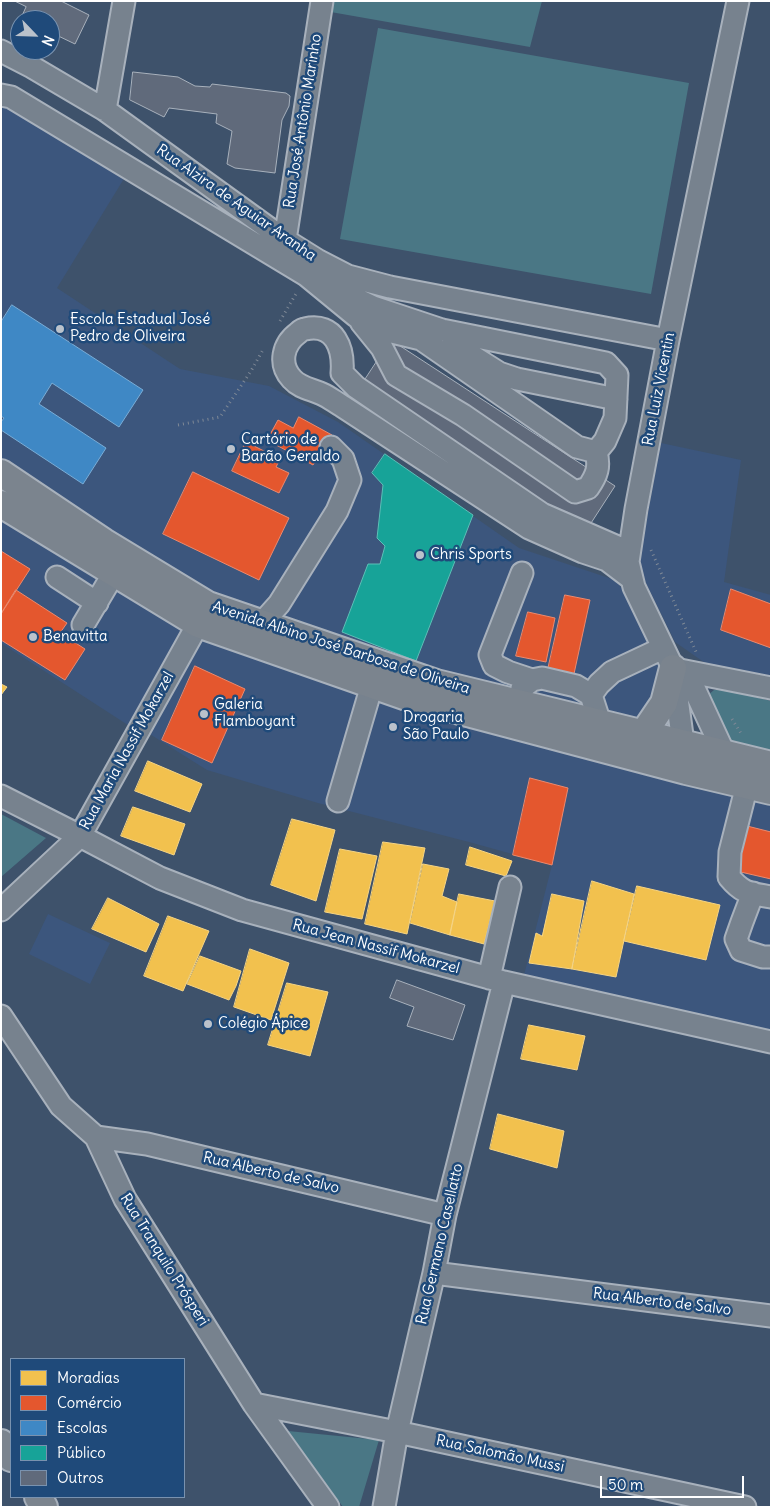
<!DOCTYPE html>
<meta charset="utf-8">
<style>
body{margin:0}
#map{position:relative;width:772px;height:1508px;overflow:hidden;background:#3e526b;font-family:Delius,sans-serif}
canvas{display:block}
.frame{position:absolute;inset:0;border:2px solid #fff;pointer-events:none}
.legend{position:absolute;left:10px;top:1358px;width:175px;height:140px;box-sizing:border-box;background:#1f4a7a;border:1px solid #7992af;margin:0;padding:6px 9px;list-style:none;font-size:15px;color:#fff}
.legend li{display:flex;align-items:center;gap:10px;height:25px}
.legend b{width:25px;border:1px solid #7992af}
.north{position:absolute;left:10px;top:10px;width:50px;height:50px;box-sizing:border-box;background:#1f4a7a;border:1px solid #7992af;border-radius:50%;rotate:114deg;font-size:14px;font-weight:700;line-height:20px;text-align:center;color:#fff}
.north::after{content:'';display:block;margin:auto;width:18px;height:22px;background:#bbc2cb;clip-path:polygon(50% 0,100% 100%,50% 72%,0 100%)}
.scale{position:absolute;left:600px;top:1476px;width:144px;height:22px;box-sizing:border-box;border:2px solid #fff;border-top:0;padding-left:6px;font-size:15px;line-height:18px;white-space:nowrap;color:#fff;-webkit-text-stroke:4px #1f4a7a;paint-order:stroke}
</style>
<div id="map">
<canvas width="772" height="1508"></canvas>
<div class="frame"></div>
<ul class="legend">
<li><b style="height:14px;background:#f2c14e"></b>Moradias</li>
<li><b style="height:14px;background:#e4572e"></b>Comércio</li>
<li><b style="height:14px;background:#3f88c5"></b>Escolas</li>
<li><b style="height:14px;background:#17a398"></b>Público</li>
<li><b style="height:14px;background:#606a7b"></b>Outros</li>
</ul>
<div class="north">N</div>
<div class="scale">50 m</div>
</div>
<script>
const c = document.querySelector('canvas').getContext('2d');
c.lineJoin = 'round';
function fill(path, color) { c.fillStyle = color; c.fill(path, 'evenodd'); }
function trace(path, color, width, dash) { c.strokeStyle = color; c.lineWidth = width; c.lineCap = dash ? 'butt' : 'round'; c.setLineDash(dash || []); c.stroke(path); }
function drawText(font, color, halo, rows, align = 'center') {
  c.font = font + ' Delius,sans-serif'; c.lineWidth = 5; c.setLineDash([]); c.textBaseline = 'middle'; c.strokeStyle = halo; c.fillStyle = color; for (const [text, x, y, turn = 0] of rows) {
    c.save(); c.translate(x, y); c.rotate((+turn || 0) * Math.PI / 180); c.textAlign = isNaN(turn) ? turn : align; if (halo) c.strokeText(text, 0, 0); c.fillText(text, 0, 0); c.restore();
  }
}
const built = new Path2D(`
 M1 102 125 177 57 288 180 369 269 386 338 422 519 548 615 580 635 604 661 663 653 695 638 722 465 683 209 597 1 460Z
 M661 443 741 460 724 582 771 595V678L708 665 675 642 638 567Z
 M1 511 189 627 131 727 1 643Z
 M201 636 771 797V1030L524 975 552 865 469 842 318 803 207 770 148 733Z
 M48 914 110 943 90 984 29 954Z`);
const green = new Path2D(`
 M327 1H542L530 47 325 11Z
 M378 28 689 83 651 294 340 239Z
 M714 690H727L771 701V754L729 743 708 695Z
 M1 814 46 838 1 877Z
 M288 1431 379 1440 359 1507H343Z`);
const homes = new Path2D(`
 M1 684 7 687 1 695Z
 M148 761 202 784 190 812 135 791Z
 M133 807 185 824 174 855 121 836Z
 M292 819 335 830 316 901 271 885Z
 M383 842 425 848 407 934 365 924Z
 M470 847 512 861 506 876 466 865Z
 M340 849 377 856 362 919 325 912Z
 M423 864 449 869 442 896 457 902 450 935 410 923Z
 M592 881 634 894 616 977 572 969Z
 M637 886 720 905 706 960 624 941Z
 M459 894 495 901 484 944 450 935Z
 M552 894 584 901 572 969 529 963 536 933 542 936Z
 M108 898 159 924 146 952 92 929Z
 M168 916 209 931 183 991 144 976Z
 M250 949 289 963 271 1020 234 1007Z
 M200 956 241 971 236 986 229 1000 187 984Z
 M287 983 328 992 310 1056 268 1045Z
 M529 1025 585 1036 577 1070 521 1059Z
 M498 1114 564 1131 557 1168 490 1149Z`);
const shops = new Path2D(`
 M299 417 332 435 313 465 267 440 278 420 293 428Z
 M246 442 280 459 276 467 289 473 279 493 232 471Z
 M193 472 289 518 259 580 163 534Z
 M1 551 30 569 1 614Z
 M731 589 771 604V648L721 630Z
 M16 590 67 623 60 633 85 649 65 680 1 640V614Z
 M565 595 590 600 572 683 546 678Z
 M528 612 555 618 546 662 516 656Z
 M195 666 245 689 212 763 162 740Z
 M530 778 568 788 552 865 513 855Z
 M743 825 771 832V879L732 870Z`);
const schools = new Path2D(`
 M12 305 143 390 119 427 52 383 39 404 106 448 83 484 1 430V422L4 418 1 416V322Z`);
const public = new Path2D(`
 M385 454 473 515 416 661 342 632 368 564H380L385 546 377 538 383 485 372 473Z`);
const building = new Path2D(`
 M15 1H61L89 15 75 44 50 32V20H26L21 18 26 7Z
 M133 72 178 77 195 86 210 87 212 84 286 93 290 96 289 106 282 120 275 173 235 168 227 164 232 131 216 123 217 114 169 108 164 117 130 100Z
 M391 340 615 486 582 537 357 392Z
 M397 980 465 1005 453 1040 407 1026 414 1007 390 998Z`);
const path = new Path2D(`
 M280 321 297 292
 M178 425 220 417 251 371 264 348
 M651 550 697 654
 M732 719 742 735`);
const minor = new Path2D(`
 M1 51 32 67 105 110 285 240 317 260 348 276 390 287 668 340
 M1 95 11 97 306 275
 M105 110 124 1
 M285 240 322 1
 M306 275 373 307 442 330 606 363 617 375 615 418 605 441 596 452 577 447 421 339 384 330 356 316Z
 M361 322 382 348 396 375 463 415 575 492 588 488C597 475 600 467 596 452
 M453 344 499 373 517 379 616 399
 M629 552 542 514 356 387 342 373C344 349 335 322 305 329 303 329 300 331 298 333 283 344 278 364 292 379 300 388 311 389 322 394 329 397 335 402 342 406L529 528 583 552 607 560 632 579
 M522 573 490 655 494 665 508 672 532 680
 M57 577 97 603
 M262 623 279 604 337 511 350 480 343 459 331 447
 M83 625 114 573
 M673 668 692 684 724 753
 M675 669 771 688
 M522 688 532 680 542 678 576 686 591 695 600 723
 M591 695 599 684 612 672 663 648
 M685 758 673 668 634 587 628 562 636 509 668 340 738 1
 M747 785 730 852 729 877C743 894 750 893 771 897
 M1 796 80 836 160 878 242 910 504 982 771 1042
 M338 801 372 685
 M753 893 742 922 736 939 741 950 763 957H771
 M1 910 80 836 198 624
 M489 978 510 887
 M1 1016 61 1106 96 1137 125 1199 254 1404 328 1507
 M96 1137 147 1144 445 1215
 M434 1273 771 1316
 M254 1404 397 1432 745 1507
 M384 1507 397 1432 434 1273 445 1215 504 982`);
const major = new Path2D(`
 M1 473 104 542 208 605 436 683 771 765
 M1 504 198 624 407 697 686 771 771 791
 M643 734 664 703 673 668
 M1 1443 11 1458
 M38 1497 44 1507`);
const markers = [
 [60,329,5,"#bbc2cb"],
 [231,449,5,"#bbc2cb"],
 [420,555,5,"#bbc2cb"],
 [33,637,5,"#bbc2cb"],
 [204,714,5,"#bbc2cb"],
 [393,727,5,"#bbc2cb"],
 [208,1024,5,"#bbc2cb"]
];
const streetNames = [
 ["Rua José Antônio Marinho",303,121,-81],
 ["Rua Alzira de Aguiar Aranha",236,203,35],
 ["Rua Luiz Vicentin",659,389,-79],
 ["Avenida Albino José Barbosa de Oliveira",341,648,18],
 ["Rua Maria Nassif Mokarzel",127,751,-61],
 ["Rua Jean Nassif Mokarzel",376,947,15],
 ["Rua Alberto de Salvo",271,1173,13],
 ["Rua Germano Casellatto",440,1244,-77],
 ["Rua Tranquilo Prósperi",164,1260,58],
 ["Rua Alberto de Salvo",662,1302,7],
 ["Rua Salomão Mussi",500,1454,12]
];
const poiNames = [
 ["Escola Estadual José",70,320],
 ["Pedro de Oliveira",70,337],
 ["Cartório de",241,440],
 ["Barão Geraldo",241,457],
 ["Chris Sports",430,555],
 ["Benavitta",43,637],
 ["Galeria",214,705],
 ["Flamboyant",214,722],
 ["Drogaria",403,718],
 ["São Paulo",403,735],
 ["Colégio Ápice",218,1024]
];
fill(built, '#3c567d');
fill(green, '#4a7785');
fill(homes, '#f2c14e');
trace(homes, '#f6d483', 1);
fill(shops, '#e4572e');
trace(shops, '#ec896d', 1);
fill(schools, '#3f88c5');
trace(schools, '#79acd6', 1);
fill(public, '#17a398');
trace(public, '#5dbfb7', 1);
fill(building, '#606a7b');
trace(building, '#a8b1bc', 1);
trace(minor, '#a8b1bc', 25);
trace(major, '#a8b1bc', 30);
trace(path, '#7f8996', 3, [1, 4]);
trace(minor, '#77828e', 21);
trace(major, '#7b848e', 26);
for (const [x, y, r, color] of markers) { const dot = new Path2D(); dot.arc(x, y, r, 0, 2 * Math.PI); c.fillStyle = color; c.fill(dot); trace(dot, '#1f4a7a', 2); }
drawText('15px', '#fff', '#1f4a7a', streetNames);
drawText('15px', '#fff', '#1f4a7a', poiNames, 'left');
</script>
